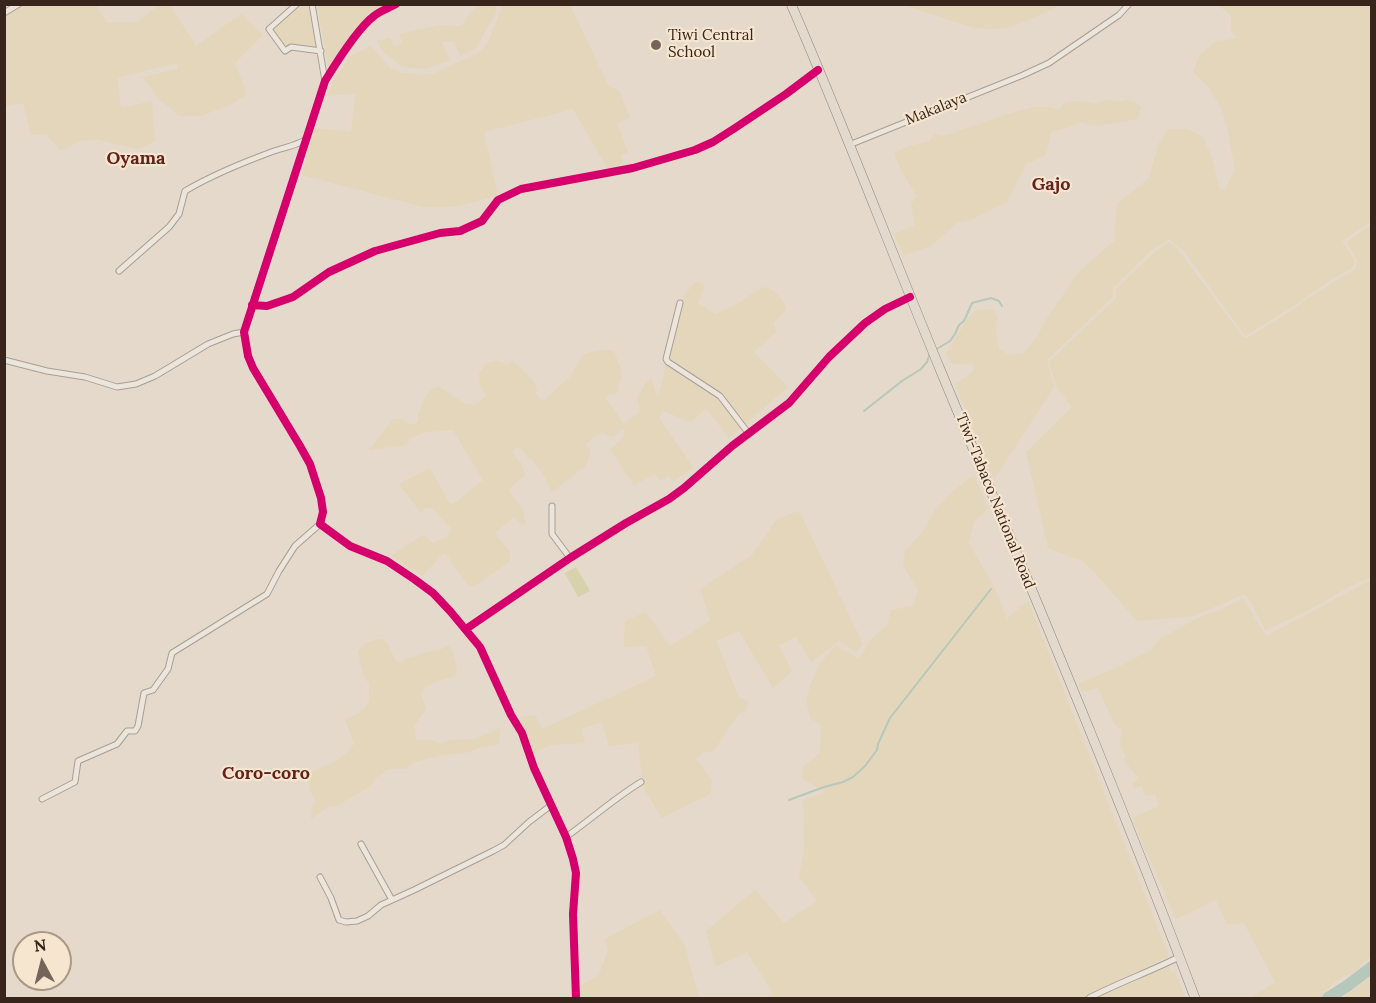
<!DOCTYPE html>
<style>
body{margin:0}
#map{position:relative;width:1376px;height:1003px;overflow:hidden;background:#e4d9ca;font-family:Lora,serif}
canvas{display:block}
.frame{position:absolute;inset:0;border:6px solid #37251c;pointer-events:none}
.north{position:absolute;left:12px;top:931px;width:60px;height:60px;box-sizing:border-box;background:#f6e5cf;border:2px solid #aa9887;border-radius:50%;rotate:353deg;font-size:16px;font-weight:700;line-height:24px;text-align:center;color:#37251c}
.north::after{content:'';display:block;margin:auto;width:21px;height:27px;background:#746459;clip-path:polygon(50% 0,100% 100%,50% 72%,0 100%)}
</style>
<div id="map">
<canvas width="1376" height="1003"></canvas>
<div class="frame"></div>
<div class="north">N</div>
</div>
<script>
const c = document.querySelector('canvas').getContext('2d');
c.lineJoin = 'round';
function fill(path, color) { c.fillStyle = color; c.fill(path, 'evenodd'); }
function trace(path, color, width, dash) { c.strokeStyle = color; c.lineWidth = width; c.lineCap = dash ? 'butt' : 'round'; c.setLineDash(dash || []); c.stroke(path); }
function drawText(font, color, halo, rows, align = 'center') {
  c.font = font + ' Lora,serif'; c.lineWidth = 4.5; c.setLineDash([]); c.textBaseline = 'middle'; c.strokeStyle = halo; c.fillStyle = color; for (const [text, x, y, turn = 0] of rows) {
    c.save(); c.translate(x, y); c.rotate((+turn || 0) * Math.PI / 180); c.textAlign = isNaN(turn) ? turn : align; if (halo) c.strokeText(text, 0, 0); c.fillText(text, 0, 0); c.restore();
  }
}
const farmland = new Path2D(`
 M5 5H96L107 23 137 22 159 5H170L196 46 241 14 263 35 235 63 247 94 232 104 201 116H179L157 97 143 77 178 69 177 63 117 78 121 108 152 101 155 141 138 149 94 139 80 141 61 151 46 134 31 135 23 103 5 106Z
 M302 5H310L318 49 285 48 272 30Z
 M317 5H387L367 15 329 67Z
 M479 5H496V13L475 49 460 56 453 41 442 42 450 60 426 69 403 67 382 51 377 41 390 38 394 46 403 44 399 34 440 25 459 26 464 24 470 13Z
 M549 5 550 6 570 5 609 87 619 90 630 118 617 123 628 152 621 155 623 163 608 169 573 109 484 132 498 196 452 207H424L302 175 314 128 351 132 356 93 327 96 336 75 342 69 350 56 371 46 391 69 402 73 420 75 435 73 478 53 488 43 503 5Z
 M904 5H1061L1014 26 993 29 974 28Z
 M1213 5H1371V221L1342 241 1355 261 1352 268 1329 281 1292 307 1245 336 1184 251 1169 239 1151 251 1113 288V297L1047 360 1054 386 1053 389 994 479 955 384 970 374 973 370V365L963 363 958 365 951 363 946 353 970 315 976 310 993 309 998 317 996 329 999 349 1009 355 1023 354 1036 338 1049 315 1079 272 1114 241 1117 204 1149 178 1159 143 1169 129H1188L1203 137 1211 155 1220 189H1225L1235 169 1227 127 1221 107 1209 88 1193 72 1199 56 1215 42 1237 38 1231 31V15L1220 7Z
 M1105 100 1120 102 1127 100 1135 102 1141 107 1138 119 1097 126 1079 122 1070 127 1051 132 1046 155 1026 164 1007 202 975 218 957 223 931 246 904 255 894 234 915 226 911 204 917 196 903 174 894 154 903 148 929 141 935 134 944 136 1011 113 1035 107H1050L1060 110 1063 103 1071 101H1081L1096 104Z
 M1371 225V577L1349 587 1305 612 1265 630 1249 599 1244 594 1194 616 1137 621 1097 575 1083 561 1048 548 1026 452 1072 407 1057 388 1049 362 1116 298V289L1150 256 1169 242 1175 246 1244 338 1249 337 1294 309 1305 300 1355 269 1357 261 1347 242Z
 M695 282 703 284 704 289 698 302 700 306H705L708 310 715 314 733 306 762 288 766 287 774 291 785 303 786 309 773 324 777 331 754 352 788 387 729 438 706 408 691 422 663 411 659 418 693 467 673 482 669 475 661 481 655 474 634 485 610 449 620 441 625 434 623 429 614 436 610 437 603 432 593 437 586 445 590 450V455L586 466 552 492 543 474 532 459 528 458 521 448 519 447 514 449 512 452 522 465 525 475 511 487 509 491 522 509 524 514V518L526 521 522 525 514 517 495 533 510 552V561L475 586 468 585 455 568 449 558 444 553 422 576 391 556 423 535 433 543 448 536 452 529 432 508H426L421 513 399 484 430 468 450 504 455 503 483 480 453 430 425 432 416 436 412 437 406 445 369 450 393 419H401L409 424 414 425 418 421V415L427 394 435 387H440L465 404 473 405 481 401 486 395 480 384 479 373 485 365 493 361H499L507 365 513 361 534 381 537 390 536 393 540 399 545 400 561 384 569 378 584 354 596 351 608 350 614 351 621 370 622 379 618 382 619 389 614 395 609 394 606 398 609 404 614 409 623 424 640 412 637 398 646 383 651 378 658 398 682 298Z
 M974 475 988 509 974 521 969 543 996 591 1007 619 1020 607 1028 601 1169 956 1081 998H765L773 993 747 952 715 967 706 931 755 890 784 923 817 901 799 876 804 850 803 800 825 792 803 779 802 768 820 753 821 725 810 718 806 700 811 683 820 663 836 645 859 659 872 638 887 626 891 610 913 606 918 590 903 566 905 551 922 533 935 510 953 491Z
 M799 511 863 644 857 652 839 641 811 662 796 637 779 645 792 671 773 688 739 631 716 641 739 698 748 700 746 711 739 713 712 753 704 751 696 759 712 780 710 794 662 818 643 787 638 743 609 746 602 722 581 729 585 743 549 745 533 754 520 717 535 715 542 729 656 676 646 646 624 647 625 621 646 612 670 646 710 621 700 589 752 555 777 519Z
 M1371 580V957L1363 962 1356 971 1342 977 1335 982 1318 998H1251L1275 982 1244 923 1227 924 1216 900 1176 919 1132 818 1159 806 1155 794 1145 796 1142 786 1134 788 1132 783 1139 779 1123 759 1126 757 1120 743 1122 730 1115 725 1098 688 1082 692 1078 684 1120 666 1151 650 1160 639 1198 618 1222 609 1243 598 1266 636Z
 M378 639H383L388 645 397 663 402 662 407 658 417 656 423 653 442 649 448 645 453 651 457 669 455 676 435 682 424 688 421 693 426 709 414 726 416 740 423 741 433 740 440 744 450 740 475 739 500 728 499 744 477 748 471 752 443 755 423 760 414 762 405 769H389L385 771 375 779 370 786 361 792 336 806 327 807 311 819 312 808 315 801 310 790 308 778V773L333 763 347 753 354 744 345 719 356 715 366 707 369 700V684L363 674 358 652 361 647 366 643Z
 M660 910 685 946 699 998H579L578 987 599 975 608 950 605 939Z
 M1169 967 1171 972 1175 971 1185 998H1095Z
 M1371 976V998H1342L1360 985Z`);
const green = new Path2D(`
 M576 567 590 591 578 597 565 573Z`);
const stream = new Path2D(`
 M935 350 950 341 955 334 959 325 964 321 972 303 991 298 999 301 1002 306
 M864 411 902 381 921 369 927 362 930 353
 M789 800 824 787 843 782 853 777 865 766 877 750 878 744 890 718 991 589`);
const river = new Path2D(`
 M1328 998 1347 986 1372 967`);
const street = new Path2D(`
 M297 4 269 29 285 51 291 47 321 51
 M312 4 325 81
 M396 4C389 8 380 11 374 16 358 28 336 63 325 81L244 332 248 356 253 368 300 446 310 464 321 498 323 512 320 524 350 546 387 561 414 579 433 593 450 611 480 647 511 715 522 733 534 768 566 837 573 859 576 873 573 914 576 998
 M4 13 19 4
 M849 145 1023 75 1049 63 1119 15 1129 4
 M119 271 169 227 179 214 185 191C212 175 244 162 274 151 285 147 295 146 305 140
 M680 303 666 359 668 362 720 396 749 434
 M252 305 267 306 293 297 329 272 375 251 440 233 460 231 482 221 498 200 521 189 633 168 695 150 713 142 735 128 786 94 818 70
 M4 360 47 371 85 377 117 387 136 384 155 376 208 344 233 334 244 332
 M552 506V534L570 558
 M466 629 570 558 626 523 669 499 684 488 732 446 789 403 829 357 865 323 885 309 910 297
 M42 799 75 782 78 761 117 744 127 731H135L138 726 144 693 153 690 168 669 172 653 267 594 279 571 295 546 320 524
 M566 837C591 819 615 798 641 782
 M361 844 392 900
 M320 877 331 898 339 920 346 922 357 921 368 916 381 905 414 890 493 851 504 845 529 822 550 806
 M1089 998C1118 983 1149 972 1179 957`);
const primary = new Path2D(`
 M791 4C844 126 891 251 942 374 1028 581 1116 788 1195 998`);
const cycleway = new Path2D(`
 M396 4C389 8 380 11 374 16 358 28 336 63 325 81L244 332 248 356 253 368 300 446 310 464 321 498 323 512 320 524 350 546 387 561 414 579 433 593 450 611 480 647 511 715 522 733 534 768 566 837 573 859 576 873 573 914 576 998
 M252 305 267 306 293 297 329 272 375 251 440 233 460 231 482 221 498 200 521 189 633 168 695 150 713 142 735 128 786 94 818 70
 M466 629 570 558 626 523 669 499 684 488 732 446 789 403 829 357 865 323 885 309 910 297`);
const markers = [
 [656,45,6,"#746459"]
];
const poiNames = [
 ["Tiwi Central",668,36],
 ["School",668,53]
];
const streetNames = [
 ["Makalaya",936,109,-22],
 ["Tiwi-Tabaco National Road",995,501,68]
];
const quarterNames = [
 ["Oyama",136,159],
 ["Gajo",1051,185],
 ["Coro-coro",266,774]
];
fill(farmland, '#e4d6ba');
fill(green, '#d7d2ac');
trace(stream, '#b6c8bb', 2);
trace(river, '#b6c8bb', 12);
trace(street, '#a99e94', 7);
trace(primary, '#8e847a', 10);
trace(street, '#ece5dc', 5);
trace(primary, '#e3dacd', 9);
trace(cycleway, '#d6006c', 8);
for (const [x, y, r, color] of markers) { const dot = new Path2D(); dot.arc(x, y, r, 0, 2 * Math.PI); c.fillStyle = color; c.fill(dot); trace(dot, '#f6e5cf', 2); }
drawText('15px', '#37251c', '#f6e5cf', poiNames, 'left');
drawText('15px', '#37251c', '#f6e5cf', streetNames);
drawText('bold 18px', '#64201b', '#f6e5cf', quarterNames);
</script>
